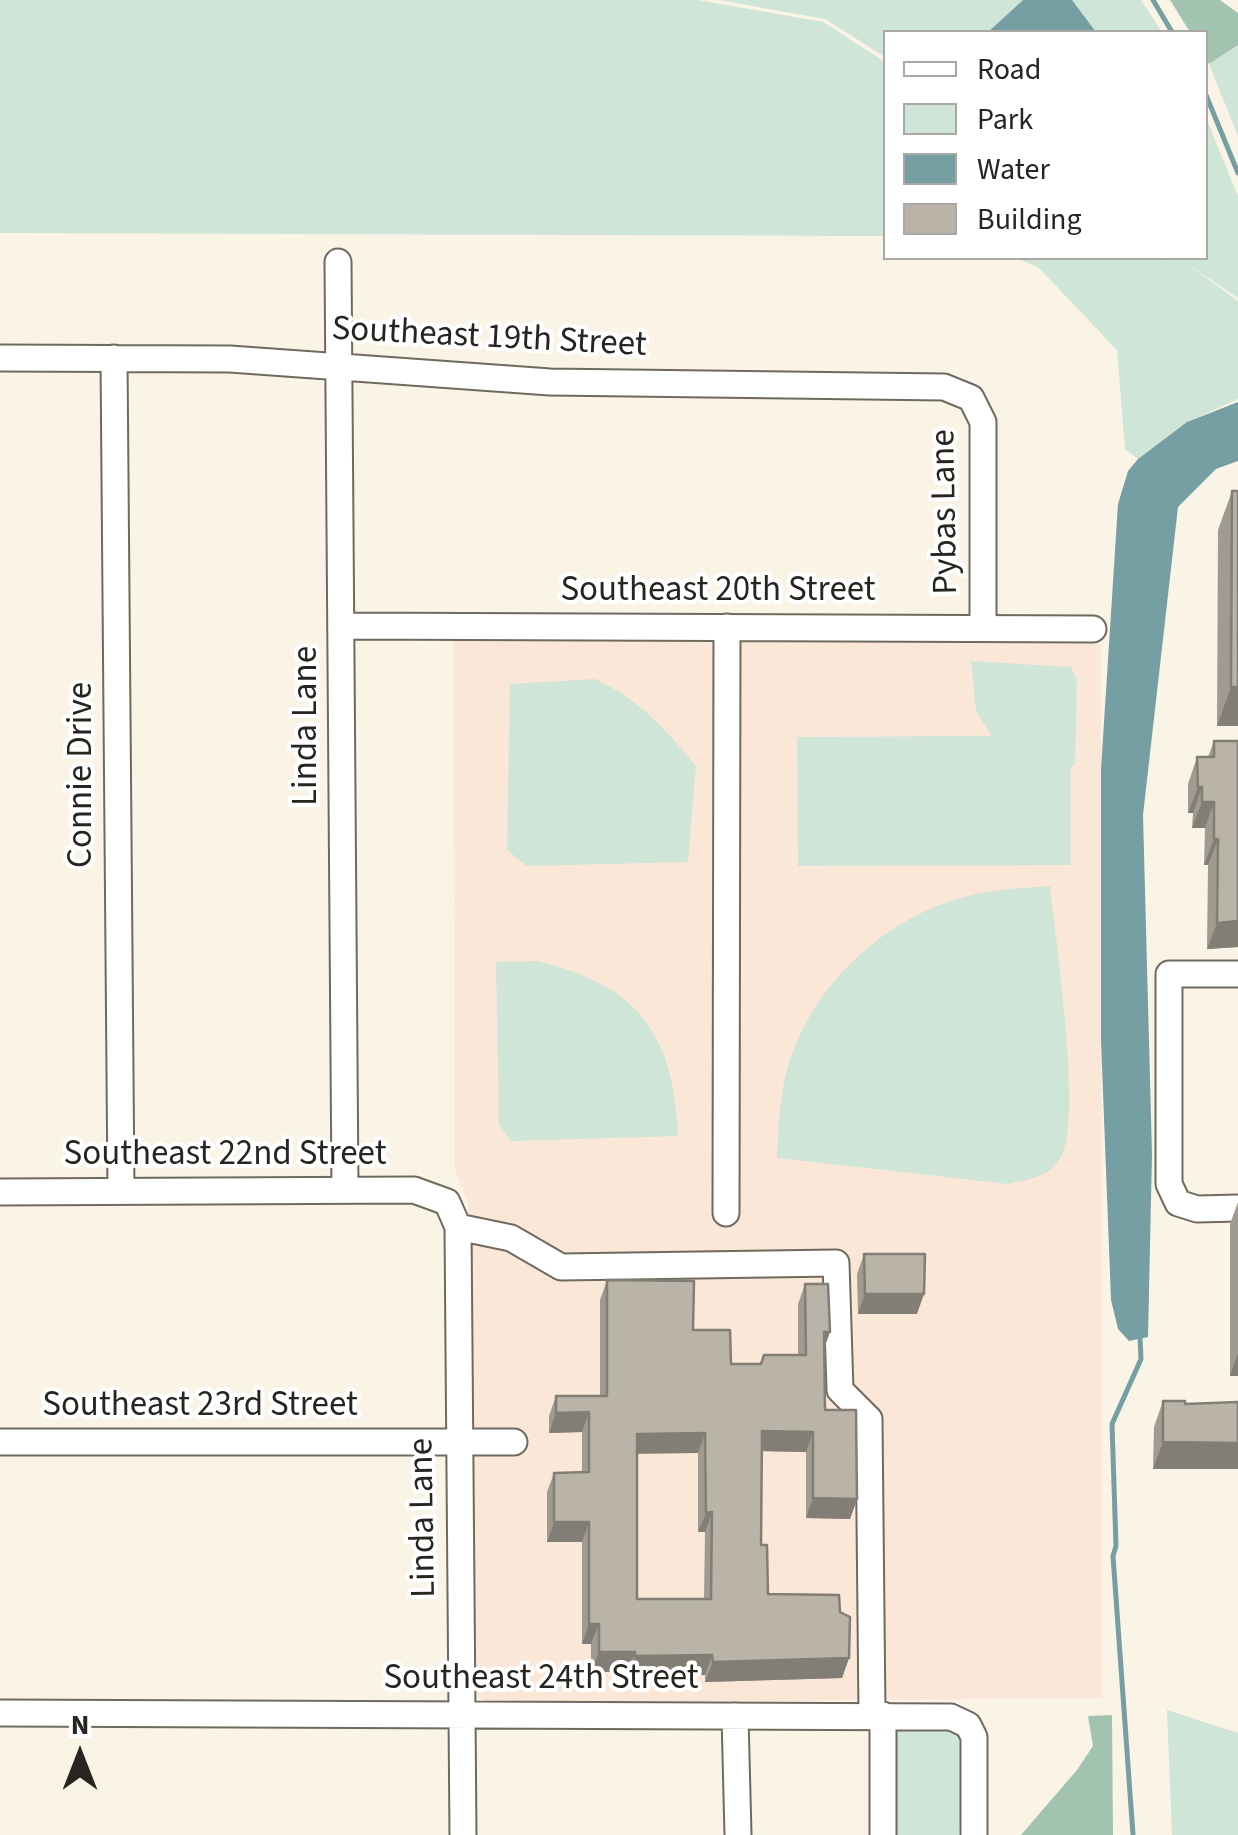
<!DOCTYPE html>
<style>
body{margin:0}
#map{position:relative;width:1238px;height:1835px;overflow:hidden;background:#faf4e7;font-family:"Source Sans 3",sans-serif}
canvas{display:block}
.legend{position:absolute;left:883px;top:30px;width:325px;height:230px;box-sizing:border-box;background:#fff;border:2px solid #a9a8a6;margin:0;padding:12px 18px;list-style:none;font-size:30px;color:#272520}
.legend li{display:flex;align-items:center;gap:20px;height:50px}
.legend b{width:50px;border:2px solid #a9a8a6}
.north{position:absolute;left:30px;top:1705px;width:100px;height:100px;-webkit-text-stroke:8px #fff;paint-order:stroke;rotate:0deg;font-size:28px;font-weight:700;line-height:40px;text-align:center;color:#272520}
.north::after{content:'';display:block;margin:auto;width:35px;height:45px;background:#272520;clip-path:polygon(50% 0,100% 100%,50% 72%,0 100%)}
</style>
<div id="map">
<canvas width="1238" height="1835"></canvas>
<ul class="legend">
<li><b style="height:12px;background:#fff"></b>Road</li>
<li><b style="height:28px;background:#cee5d7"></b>Park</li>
<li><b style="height:28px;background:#769fa3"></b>Water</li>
<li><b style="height:28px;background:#b9b4a7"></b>Building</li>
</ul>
<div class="north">N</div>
</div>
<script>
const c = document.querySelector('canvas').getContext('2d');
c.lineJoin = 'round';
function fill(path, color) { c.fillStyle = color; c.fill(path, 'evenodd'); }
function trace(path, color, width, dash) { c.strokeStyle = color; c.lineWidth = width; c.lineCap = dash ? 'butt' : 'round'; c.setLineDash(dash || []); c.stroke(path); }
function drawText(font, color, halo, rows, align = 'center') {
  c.font = font + ' "Source Sans 3",sans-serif'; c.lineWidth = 8; c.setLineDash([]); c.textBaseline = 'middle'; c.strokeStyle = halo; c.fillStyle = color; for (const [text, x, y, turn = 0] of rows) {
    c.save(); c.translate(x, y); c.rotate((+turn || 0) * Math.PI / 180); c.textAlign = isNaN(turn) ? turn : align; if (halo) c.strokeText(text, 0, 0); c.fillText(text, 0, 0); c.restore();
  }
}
const education = new Path2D(`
 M454 639 1101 644 1102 1698 486 1703 471 1689 468 1203 455 1170Z`);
const green = new Path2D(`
 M0 0H698L823 22 885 62V236L0 233Z
 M719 0H1023L988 32H886L885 57 825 19Z
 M1072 0H1141L1162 32H1096Z
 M1238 45V136L1209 64Z
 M1206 118 1238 196V298L1186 263 1238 301V399L1187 422 1138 459 1125 449 1117 350 1039 268 1016 258H1148L1171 261 1162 258H1206Z
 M971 661 1071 667 1077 679 1075 765 1071 766V865L798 866 797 737 992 736 976 711Z
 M595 679C638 698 666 730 696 766L688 862 527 866 507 850 510 684Z
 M1050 886C1055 937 1083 1120 1061 1157 1048 1178 1030 1179 1008 1184L777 1158C779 1120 780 1080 796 1044 829 966 904 905 988 892 1009 888 1030 888 1050 886Z
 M537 961C638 985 674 1034 678 1136L511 1141 499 1124 496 962Z
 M1167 1710 1238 1733V1835H1172Z
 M901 1724 953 1726 963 1737 965 1756 959 1835H894V1740Z`);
const forest = new Path2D(`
 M1170 0H1220L1238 13V45L1209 64 1206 58V32H1190Z
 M1112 1715 1113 1835H1021L1077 1770 1093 1746 1088 1716Z`);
const water = new Path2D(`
 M1023 0H1072L1096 32H988Z
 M1238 402V461L1216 469 1178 507 1143 815 1152 1154 1148 1337 1129 1341 1118 1329 1111 1300 1101 1040V769L1118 504 1128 471 1138 459 1187 422Z`);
const stream = new Path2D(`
 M1153 0 1172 32
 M1206 95 1238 173
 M1133 1835 1113 1556 1116 1546 1112 1424 1141 1359 1140 1337`);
const minor = new Path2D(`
 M338 262 345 1190
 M0 358 230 359 550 382 944 387 971 398 983 422V628
 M114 358 121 1191
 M343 626 1093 629
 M1238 974H1169V1184L1178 1203 1197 1209 1238 1208
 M0 1192 414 1190 447 1202 458 1227 463 1835
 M726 1213 727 627
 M458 1227 511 1238 561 1267 836 1263 840 1390 869 1419 872 1715
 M0 1442H514
 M0 1713 951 1717 968 1725 974 1737V1835
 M883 1715V1835
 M735 1716 738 1835`);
const wall = new Path2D(`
 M1232 491 1238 726H1217L1218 530Z
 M1214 741 1238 947 1207 949 1208 865H1204L1205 828H1192L1193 813H1188V784L1197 757H1208Z
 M1238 1202V1376H1230V1224Z
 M864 1254 917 1314H858L857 1274Z
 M607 1280 693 1330 731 1364H761L798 1355V1304L805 1284 824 1348 825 1410 857 1499 850 1519 806 1518V1452L762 1451 761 1545 768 1594 840 1612 849 1658 842 1678 705 1682V1675L628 1676V1672H591V1644H582V1542H547V1492L554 1473 582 1472V1432L549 1433V1416L556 1396H600V1300ZM637 1453H698V1532H705L704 1599H637Z
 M1163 1401 1185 1404 1238 1402V1469H1153L1154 1427Z`);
const shadedWall = new Path2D(`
 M1231 687H1238V726H1217Z
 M1198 787H1202L1193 813H1188Z
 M1202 802H1214L1205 828H1192Z
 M1214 839H1218L1208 865H1204Z
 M1238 921V947L1207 949 1217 923Z
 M865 1294H924L917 1314H858Z
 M824 1332H830L823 1352Z
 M1238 1353V1376H1230Z
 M589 1412 582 1432 549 1433 556 1413Z
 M762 1431 813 1432 806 1452 754 1451Z
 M705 1433 698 1453 629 1454 637 1434Z
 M1163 1442 1238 1443V1469H1153Z
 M813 1498 857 1499 850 1519 806 1518Z
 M712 1512 705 1532H698L706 1513Z
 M554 1522H589L582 1542H547Z
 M589 1624H599L591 1644H582Z
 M599 1652H635L628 1672H591Z
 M712 1655 705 1675 628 1676 635 1656Z
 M849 1658 842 1678 705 1682 713 1662Z`);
const building = new Path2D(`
 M1232 491H1238V687H1231Z
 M1214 741H1238V921L1217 923 1218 839H1214V802H1202V787H1198L1197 757H1214Z
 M864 1254H925L924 1294H865Z
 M607 1280 694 1281 693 1330H730L731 1364H761L764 1355H806L805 1284H828L830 1332H824L825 1410H856L857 1499 813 1498V1432L762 1431 761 1545H767L768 1594 839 1595 840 1612 850 1617 849 1658 713 1662 712 1655 635 1656V1652H599V1624H589V1522H554V1473L589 1472V1412L556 1413V1396H607ZM705 1433 706 1513 712 1512 711 1599H637V1434Z
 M1163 1401H1185V1404L1238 1402V1443L1163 1442Z`);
const streetNames = [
 ["Southeast 19th Street",489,339,3],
 ["Pybas Lane",947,512,-91],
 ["Southeast 20th Street",718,592],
 ["Linda Lane",308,726,-90],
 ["Connie Drive",83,775,-90],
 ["Southeast 22nd Street",225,1156],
 ["Southeast 23rd Street",200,1407],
 ["Linda Lane",425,1518,-91],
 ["Southeast 24th Street",541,1680]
];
fill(education, '#fae7d7');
fill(green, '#cee5d7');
fill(forest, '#a2c3af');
fill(water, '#769fa3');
trace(stream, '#769fa3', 5);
trace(minor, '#6f6a5e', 29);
trace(minor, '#fff', 25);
fill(wall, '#9f9b90');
fill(shadedWall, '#827e75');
fill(building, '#b9b4a7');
trace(building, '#827e75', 2.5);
drawText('35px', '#272520', '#fff', streetNames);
</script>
